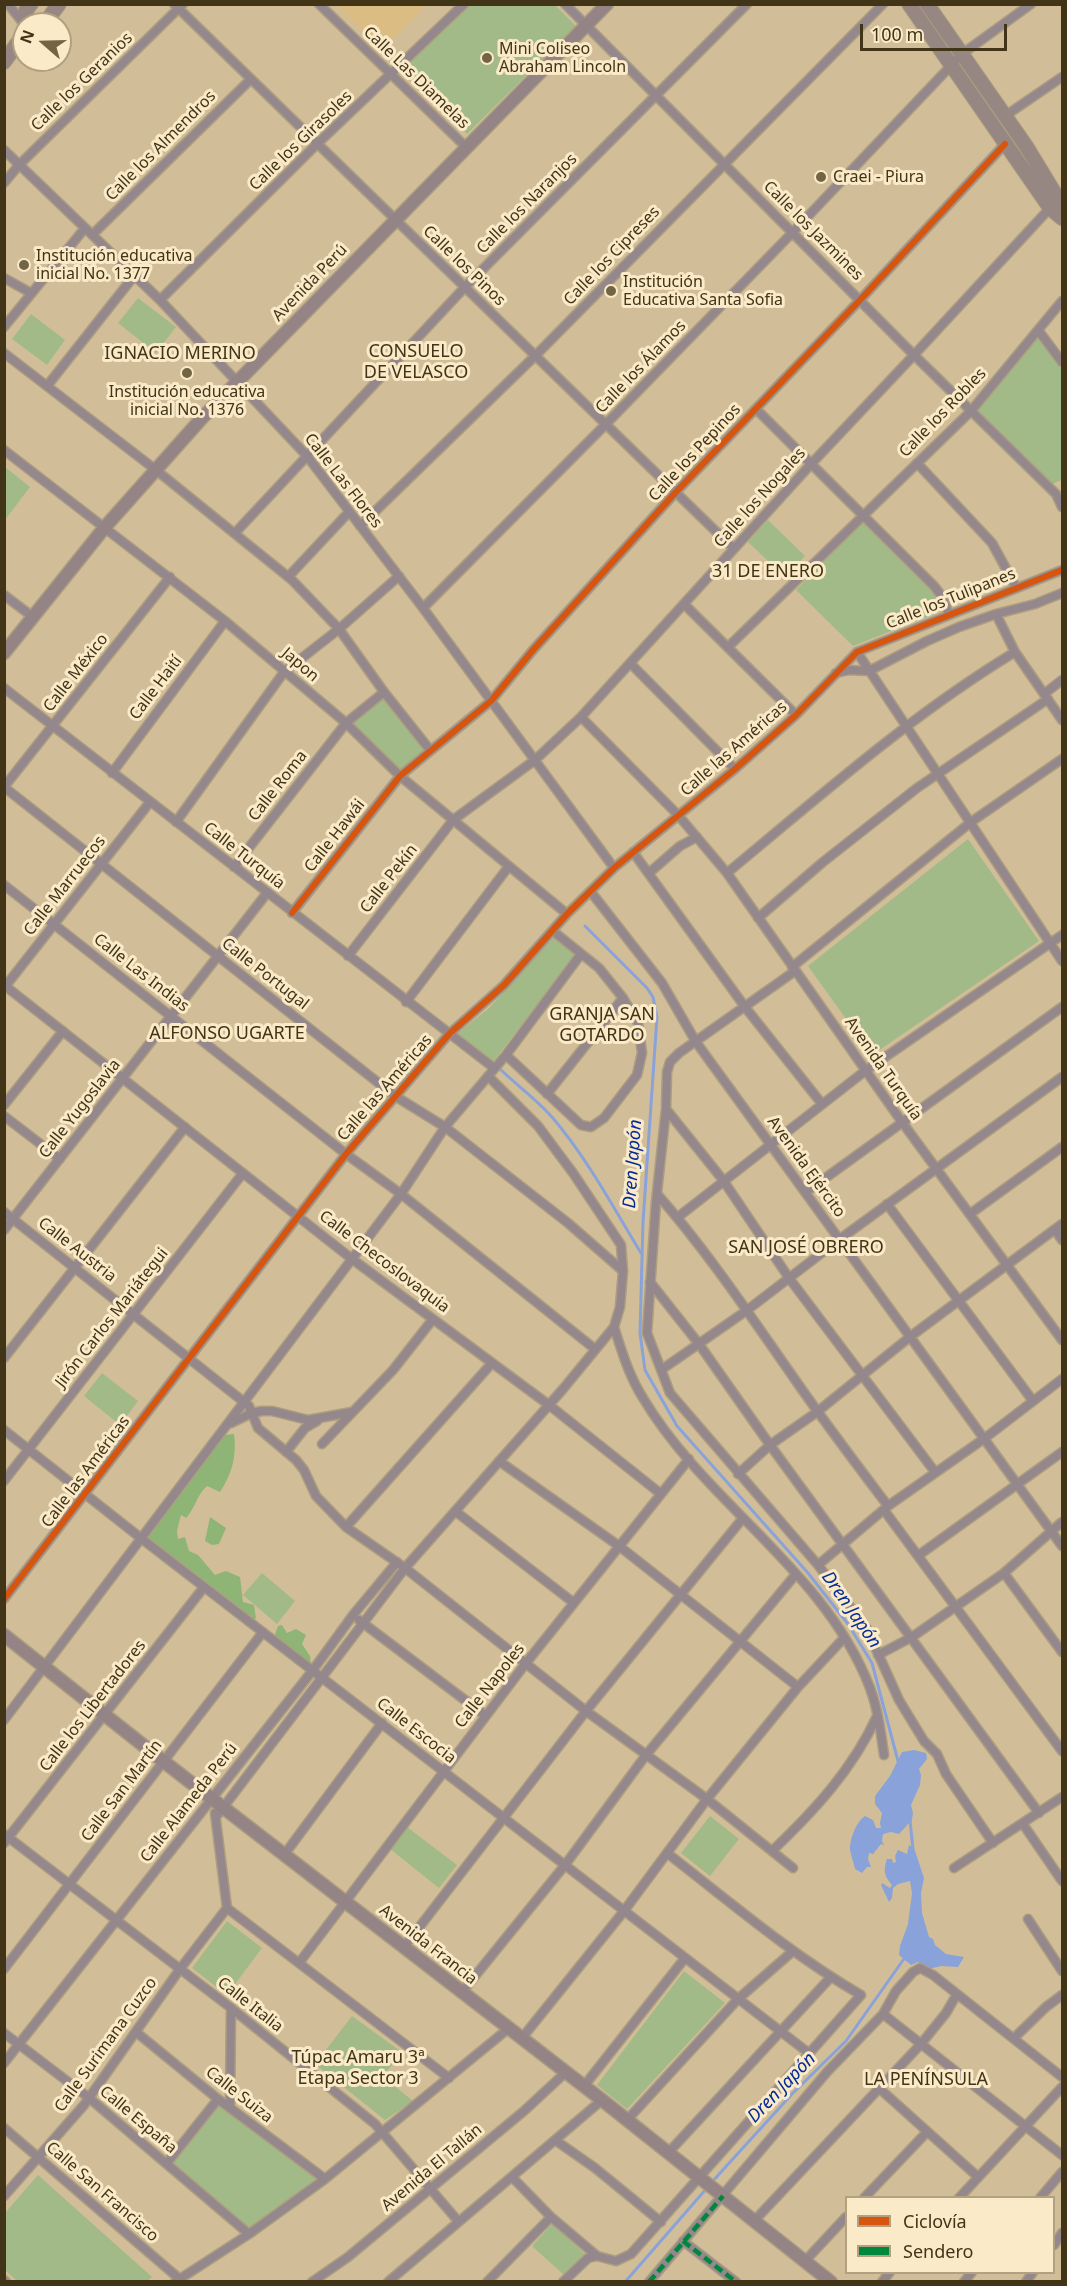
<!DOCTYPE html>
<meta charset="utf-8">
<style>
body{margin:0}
#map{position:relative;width:1067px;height:2286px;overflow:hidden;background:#d1be99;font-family:"Noto Sans",sans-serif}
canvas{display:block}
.frame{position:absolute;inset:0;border:6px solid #413417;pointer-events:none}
.legend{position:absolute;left:845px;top:2196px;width:210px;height:78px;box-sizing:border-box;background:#fbeac8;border:2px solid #b1a181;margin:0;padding:8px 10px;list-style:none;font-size:18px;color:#413417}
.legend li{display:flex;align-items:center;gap:12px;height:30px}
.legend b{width:30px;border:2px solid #b1a181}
.north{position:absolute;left:12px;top:12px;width:60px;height:60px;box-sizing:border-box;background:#fbeac8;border:2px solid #b1a181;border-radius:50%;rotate:290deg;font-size:16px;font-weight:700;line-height:24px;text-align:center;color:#413417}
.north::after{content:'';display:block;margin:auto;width:21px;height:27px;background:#736444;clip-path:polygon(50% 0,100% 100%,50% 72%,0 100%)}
.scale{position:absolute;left:860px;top:24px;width:147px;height:27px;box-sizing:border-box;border:3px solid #413417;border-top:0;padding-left:8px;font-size:18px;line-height:21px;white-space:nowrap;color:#413417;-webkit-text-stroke:4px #fbeac8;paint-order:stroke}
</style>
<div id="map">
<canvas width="1067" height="2286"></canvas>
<div class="frame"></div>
<ul class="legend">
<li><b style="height:8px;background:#d7550d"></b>Ciclovía</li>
<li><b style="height:8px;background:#00873e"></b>Sendero</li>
</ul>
<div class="north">N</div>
<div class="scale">100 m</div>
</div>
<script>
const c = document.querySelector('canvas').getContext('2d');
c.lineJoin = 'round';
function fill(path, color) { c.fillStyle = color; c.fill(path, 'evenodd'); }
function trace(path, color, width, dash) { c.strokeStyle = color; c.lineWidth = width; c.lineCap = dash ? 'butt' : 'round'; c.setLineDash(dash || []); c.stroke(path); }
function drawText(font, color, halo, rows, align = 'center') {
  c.font = font + ' "Noto Sans",sans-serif'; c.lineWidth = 6; c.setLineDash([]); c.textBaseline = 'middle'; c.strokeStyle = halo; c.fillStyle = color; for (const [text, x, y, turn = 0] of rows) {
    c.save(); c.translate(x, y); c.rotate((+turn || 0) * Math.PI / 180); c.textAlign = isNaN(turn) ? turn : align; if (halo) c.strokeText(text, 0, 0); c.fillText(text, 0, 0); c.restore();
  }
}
const built = new Path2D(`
 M424 5 425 6 382 51 336 5Z`);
const green = new Path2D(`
 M469 5H555L576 26 467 134 403 69Z
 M138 298 176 327 156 353 118 323Z
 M31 314 65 340 47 365 12 339Z
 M1037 336 1062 370V480L1052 484 976 411Z
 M5 467 30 487 5 520H4Z
 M768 520 805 556 785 577 748 542Z
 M863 522 934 592 942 611 853 646 796 590Z
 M383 696 428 750 400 773 350 724Z
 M968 839 1039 941 872 1055 808 966Z
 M554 937 576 954 493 1062 457 1034 489 1008Z
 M102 1373 138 1401 120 1425 84 1396Z
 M262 1573 295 1601 277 1624 243 1595Z
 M710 1816 739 1839 710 1876 681 1853Z
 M407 1827 457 1865 439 1888 390 1849Z
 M227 1921 262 1948 227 1995 192 1968Z
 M684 1971 725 2003 627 2109 597 2085Z
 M352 2016 403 2053 382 2076 413 2101 385 2120 315 2064Z
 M218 2104 320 2179 249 2230 172 2163Z
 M38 2175 152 2277 146 2282 17 2281 5 2270V2213Z
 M552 2224 585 2254 565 2276 532 2246Z`);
const forest = new Path2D(`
 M234 1434C237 1455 232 1474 220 1492L207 1486C196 1496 196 1507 186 1518L181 1515 177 1531 178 1539 185 1537 189 1551 198 1555 215 1575 226 1571 240 1577 243 1602 254 1605 256 1618 252 1621 142 1539 224 1435Z
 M210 1517 226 1528 219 1544 212 1545 205 1541Z
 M282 1625 287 1633 296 1629 306 1635 302 1644 310 1656 311 1664 274 1637 278 1626Z`);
const water = new Path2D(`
 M914 1750 926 1753 927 1759 919 1769 921 1775 920 1785 911 1805 913 1813 912 1820 899 1834 891 1832 883 1834 882 1841 884 1845 881 1844 873 1854 869 1853 868 1859 871 1867H867L862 1873 855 1869C854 1863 849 1850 850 1846 851 1836 857 1821 865 1816L873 1820 876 1828H881L880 1823 882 1813 875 1804V1796L890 1776 902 1752Z
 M909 1845 914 1848 924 1878 921 1893 922 1913 929 1937 933 1939 935 1945 946 1954 964 1957 958 1967 941 1966 929 1969 918 1962 911 1965 899 1955 900 1946 908 1924 912 1893 910 1881 898 1884 893 1888 892 1898 889 1902 881 1885 882 1883 890 1888 892 1885C884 1876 883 1870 887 1859H892L893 1863 896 1862 895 1856 898 1850 907 1854Z`);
const stream = new Path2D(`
 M585 926 647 988 653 997 657 1017 643 1222 640 1333 645 1370 677 1426 808 1573 848 1624 872 1663 898 1761
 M501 1070C518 1086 537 1100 552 1117 587 1158 613 1207 641 1253
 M910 1820 913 1850
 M711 2183 792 2094 846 2041 906 1956
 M625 2282 707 2188`);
const street = new Path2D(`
 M8 4 24 24
 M174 4 734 549
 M319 4 467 148
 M565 4 914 355 1056 494 1062 507
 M1005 116 1062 77
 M4 150 160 300 307 456 423 608 614 868
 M4 183 19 165 183 4
 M92 235 251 79
 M4 278 31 293
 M160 300 317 144 464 4
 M4 327 85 228
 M1038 330 1062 362
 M4 353 156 470 292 580 339 629 384 692 430 750
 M47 386 134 276
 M756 409 934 586 941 595 949 614
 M4 450 225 621 346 723 400 776 567 914
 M917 463 992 543 1016 587
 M360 526 535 356 883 4
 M235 533 465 287 747 4
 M288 577 349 512
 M4 595 33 617
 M684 604 796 715
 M423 608 605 425 793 232 962 54 1031 4
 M996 614 1015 652 1062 720
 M728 647 971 411 1062 301
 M857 652 1062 961
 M630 663 735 769
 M836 673 849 670 869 671 927 641 959 627 996 614 1035 604 1062 593
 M4 688 494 1068
 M1044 694 1062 680
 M581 717 678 815 727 873 902 1122 1062 1340
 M112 773 225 621
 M4 787 395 1096 445 1127 568 1223 623 1271
 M4 787 170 577
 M176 822 284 672 339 629 399 576
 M633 852 745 1007 822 1104
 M234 867 346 723 384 692
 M649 873 680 846 697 837
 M727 873C820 796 911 715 1015 652
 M4 885 346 1154 401 1194 595 1349
 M591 892 662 983 696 1042 1062 1546
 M292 913 400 776 491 701 533 650 675 493 860 300 1005 144
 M758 918 823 862 917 788 1048 699
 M348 956 453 820 535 760 581 717 812 463 914 355 1050 208
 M792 967 971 822 1062 759
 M795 971 679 1053 670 1062 667 1072 666 1109 656 1202 647 1333 670 1393 818 1565 866 1627 899 1700 924 1741 937 1754 946 1774 993 1843
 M4 985 352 1259 549 1405 661 1494
 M4 988 150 802
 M406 1002 509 866
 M506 1055 581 1125 591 1127 604 1118 637 1075 642 1053 638 1023 623 998 599 968 553 931
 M547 1094 623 998
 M4 1105 63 1031
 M666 1109 723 1180 789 1278 935 1472
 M4 1116 60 1159
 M806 1192 1062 1007
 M657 1194C708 1252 751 1317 796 1381 825 1423 857 1465 888 1506
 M887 1204 1033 1401
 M4 1212 249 1406 258 1428 296 1460 304 1470 316 1496 346 1527 405 1568 586 1711 707 1799 793 1868
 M970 1214 1062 1147
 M678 1217 865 1071 1062 935
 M4 1230 267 893
 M1055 1230 1062 1240
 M650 1282 699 1344 770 1445 1039 1813
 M614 1327C622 1352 629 1376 643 1398 706 1504 825 1570 870 1688 878 1710 881 1733 884 1755
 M4 1358 185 1127
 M661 1370 746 1311 840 1239 1062 1077
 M231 1423 252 1413 262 1411H272L308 1420 352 1412
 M4 1430 142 1539 810 2054
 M322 1444 393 1370 433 1319
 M286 1452 305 1428 317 1421
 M499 1461 619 1546 798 1687
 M738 1474 770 1445 817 1412 911 1336 1062 1224
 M4 1481 243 1173
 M884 1510 1062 1751
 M455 1511 574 1603
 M346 1527 492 1363
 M919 1555 1062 1452
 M818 1565 888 1506 985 1438 1062 1379
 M1004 1573 1062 1652
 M4 1599 346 1154 449 1034 504 985 567 914 614 868 735 769 796 715 857 652 1062 570
 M359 1620 486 1716
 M878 1655 912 1637 1004 1573 1062 1522
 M4 1720 401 1194 445 1127 506 1055 581 954
 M215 1813 227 1908 449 2078
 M216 1817 405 1568 563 1389 614 1327 620 1307 623 1271 621 1245 573 1173 538 1126 488 1076
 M1023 1824 1062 1881
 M4 1834 231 2008 375 2124 458 2221
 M4 1843 204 1587
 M772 1851C814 1811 853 1769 877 1716
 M284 1855 382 1723
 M954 1868 1062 1797
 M1028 1919 1062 1971
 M404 1947 586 1711 743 1518
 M299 1963 526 1663 689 1459
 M4 1969 263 1632
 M462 1992 565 1865 646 1755 796 1574
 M883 2014 1062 2155
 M136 2032 218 2099 325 2179
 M4 2033 88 2097 249 2234
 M522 2038 624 1911 707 1799 798 1687 844 1638
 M1014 2038 1046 2007 1062 1995
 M4 2063 313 1670 353 1615 397 1562
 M584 2086 685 1958
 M880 2089 978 2177
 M230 2108 231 2008
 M627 2120 738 1999 793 1951
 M4 2128 182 2281
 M555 2140 595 2168 661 2222
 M668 2153 830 1978
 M167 2163 218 2099
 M512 2177 551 2217 597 2256
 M4 2196 84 2105 180 1969 227 1908
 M864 2198 927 2132
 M959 2198 1062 2087
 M1040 2198 1062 2172
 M754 2221 921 2044 946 2013 957 1994
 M683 2241 736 2282
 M1054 2245 1062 2233
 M805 2261 846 2217
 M4 2280 6 2282
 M175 2282 249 2234 325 2179 509 2028
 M312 2282 348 2257 524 2111 566 2072
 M388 2282 602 2100
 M487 2282 551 2217
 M563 2282 588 2258 597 2256 616 2261 631 2254 861 1995C792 1955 730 1902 667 1853
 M649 2282 827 2072 883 2014 896 1991 913 1972 920 1968 933 1975 1062 2077
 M882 2282 890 2272
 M964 2282 972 2272
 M1026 2282 1033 2272`);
const secondary = new Path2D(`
 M4 653 105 527 202 418 607 4
 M4 1635 163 1761 602 2100 831 2282`);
const primary = new Path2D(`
 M909 4 1050 208 1062 218
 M927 4 1026 146 1060 202 1062 218
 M28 24 26 10 31 4
 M41 24 45 23 59 4
 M4 62 24 34`);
const quiet = new Path2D(`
 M683 2241 736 2282
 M649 2282 723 2196`);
const cycleway = new Path2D(`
 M292 913 400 776 491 701 533 650 675 493 860 300 1005 144
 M4 1599 346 1154 449 1034 504 985 567 914 614 868 735 769 796 715 857 652 1062 570`);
const markers = [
 [487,58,6,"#736444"],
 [821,177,6,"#736444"],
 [24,265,6,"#736444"],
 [611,291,6,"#736444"],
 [187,373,6,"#736444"]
];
const poiNames = [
 ["Mini Coliseo",499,49],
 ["Abraham Lincoln",499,67],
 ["Craei - Piura",833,177],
 ["Institución educativa",36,256],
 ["inicial No. 1377",36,274],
 ["Institución",623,282],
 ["Educativa Santa Sofia",623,300],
 ["Institución educativa",187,392,"center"],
 ["inicial No. 1376",187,410,"center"]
];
const streetNames = [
 ["Calle Las Diamelas",416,78,44],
 ["Calle los Geranios",82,82,-44],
 ["Calle los Girasoles",301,141,-44],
 ["Calle los Almendros",161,146,-45],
 ["Calle los Naranjos",527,204,-45],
 ["Calle los Jazmines",813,231,45],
 ["Calle los Cipreses",612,256,-46],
 ["Calle los Pinos",464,266,44],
 ["Avenida Perú",310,283,-46],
 ["Calle los Álamos",641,367,-46],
 ["Calle los Robles",943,413,-46],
 ["Calle los Pepinos",695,453,-47],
 ["Calle Las Flores",343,481,52],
 ["Calle los Nogales",760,498,-48],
 ["Calle los Tulipanes",951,599,-22],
 ["Japon",300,665,40],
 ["Calle México",76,673,-52],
 ["Calle Haití",156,688,-53],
 ["Calle las Américas",734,749,-41],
 ["Calle Roma",278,786,-52],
 ["Calle Hawái",335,836,-52],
 ["Calle Turquía",244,856,38],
 ["Calle Pekín",389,879,-52],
 ["Calle Marruecos",65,886,-52],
 ["Calle Las Indias",141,973,38],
 ["Calle Portugal",265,974,38],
 ["Avenida Turquía",883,1069,55],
 ["Calle las Américas",385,1088,-49],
 ["Calle Yugoslavia",80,1109,-52],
 ["Avenida Ejército",806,1167,54],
 ["Calle Austria",77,1250,38],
 ["Calle Checoslovaquia",384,1262,37],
 ["Jirón Carlos Mariátegui",112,1318,-52],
 ["Calle las Américas",86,1472,-53],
 ["Calle Napoles",490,1686,-52],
 ["Calle los Libertadores",93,1706,-52],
 ["Calle Escocia",416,1731,38],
 ["Calle San Martín",122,1791,-53],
 ["Calle Alameda Perú",189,1803,-52],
 ["Avenida Francia",428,1945,38],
 ["Calle Italia",250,2005,38],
 ["Calle Surimana Cuzco",106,2045,-54],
 ["Calle Suiza",239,2095,38],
 ["Calle España",138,2120,40],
 ["Avenida El Tallán",432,2168,-40],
 ["Calle San Francisco",102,2192,41]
];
const neighbourhoodNames = [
 ["CONSUELO",416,352],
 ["DE VELASCO",416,373],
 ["IGNACIO MERINO",180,354],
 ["31 DE ENERO",768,572],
 ["GRANJA SAN",602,1015],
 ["GOTARDO",602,1036],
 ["ALFONSO UGARTE",227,1034],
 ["SAN JOSÉ OBRERO",806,1248],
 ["Túpac Amaru 3ª",358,2058],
 ["Etapa Sector 3",358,2079],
 ["LA PENÍNSULA",926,2080]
];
const waterNames = [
 ["Dren Japón",633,1164,-86],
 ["Dren Japón",851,1610,55],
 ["Dren Japón",782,2088,-46]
];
fill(built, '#dbbd83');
fill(green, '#a2ba87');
fill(forest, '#8eb575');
fill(water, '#89a2d9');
trace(stream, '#89a2d9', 3);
trace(street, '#ad9e80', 11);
trace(secondary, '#ad9e80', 15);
trace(primary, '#ad9e80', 16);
trace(street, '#94888c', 8);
trace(secondary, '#948485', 12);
trace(primary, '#968782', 14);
trace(quiet, '#00873e', 4.5, [9, 4.5]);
trace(cycleway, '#d7550d', 6);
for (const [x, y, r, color] of markers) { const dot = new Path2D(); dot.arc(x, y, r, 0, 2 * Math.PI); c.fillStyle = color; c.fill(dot); trace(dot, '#fbeac8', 2); }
drawText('16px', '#413417', '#fbeac8', poiNames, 'left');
drawText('16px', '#413417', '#fbeac8', streetNames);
drawText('18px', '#413417', '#fbeac8', neighbourhoodNames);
drawText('italic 18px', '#062d97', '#fbeac8', waterNames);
</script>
